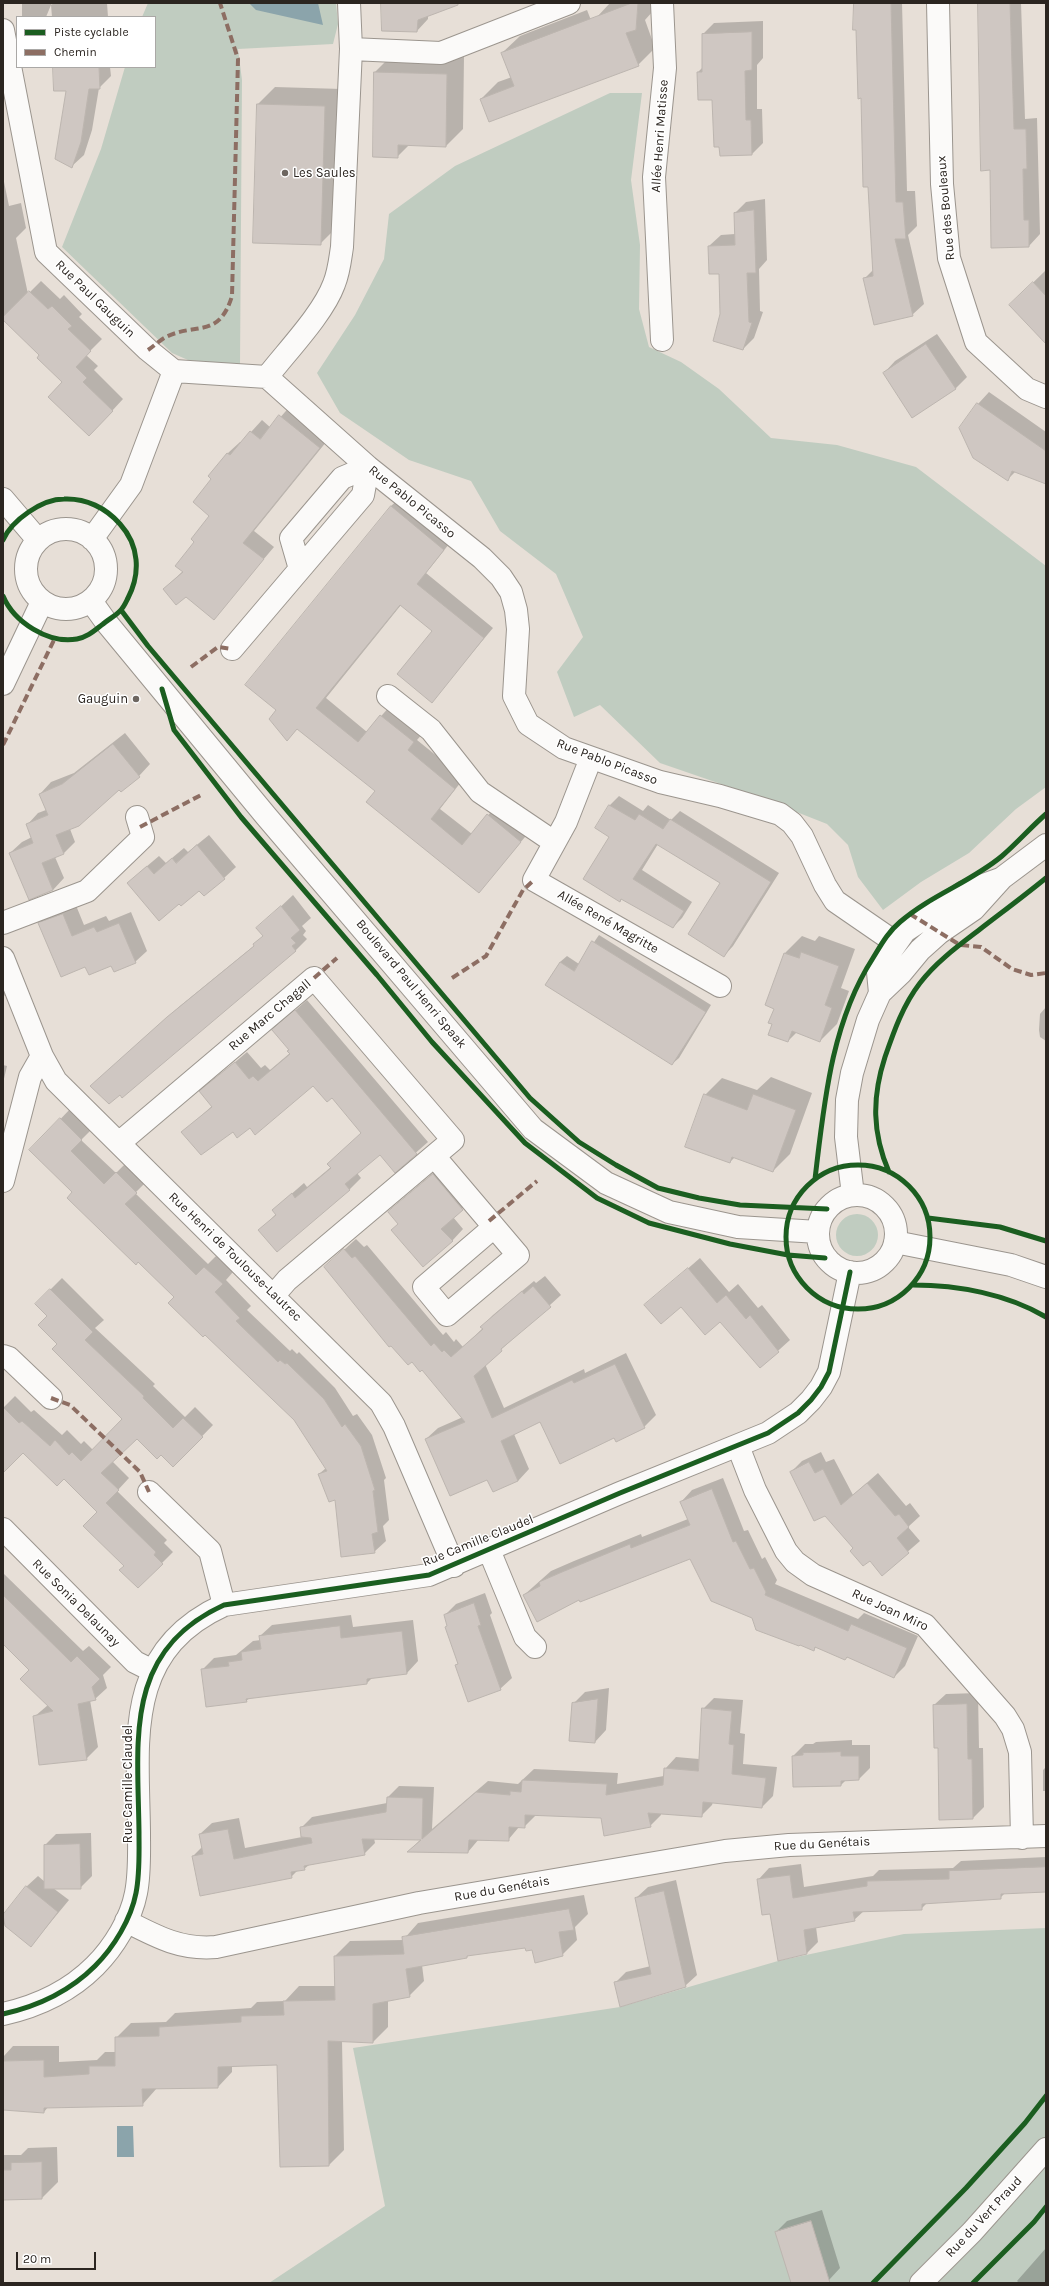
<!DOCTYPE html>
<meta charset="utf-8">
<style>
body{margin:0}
#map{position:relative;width:1049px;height:2286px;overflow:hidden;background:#e7dfd7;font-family:Karla,sans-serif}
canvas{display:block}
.frame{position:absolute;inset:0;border:4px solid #2b2520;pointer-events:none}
.legend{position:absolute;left:16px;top:16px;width:140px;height:52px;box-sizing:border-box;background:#fff;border:1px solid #aaa8a6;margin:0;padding:5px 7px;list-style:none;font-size:12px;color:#2b2520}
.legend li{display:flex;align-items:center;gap:8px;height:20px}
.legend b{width:20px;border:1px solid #aaa8a6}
.scale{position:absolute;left:16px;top:2252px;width:80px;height:18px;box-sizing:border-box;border:2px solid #2b2520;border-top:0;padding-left:5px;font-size:12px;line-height:14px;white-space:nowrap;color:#2b2520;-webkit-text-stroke:3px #fff;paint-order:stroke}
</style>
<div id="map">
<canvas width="1049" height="2286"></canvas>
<div class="frame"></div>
<ul class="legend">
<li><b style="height:5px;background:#1b5e20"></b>Piste cyclable</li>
<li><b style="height:5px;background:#8d6e63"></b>Chemin</li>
</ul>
<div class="scale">20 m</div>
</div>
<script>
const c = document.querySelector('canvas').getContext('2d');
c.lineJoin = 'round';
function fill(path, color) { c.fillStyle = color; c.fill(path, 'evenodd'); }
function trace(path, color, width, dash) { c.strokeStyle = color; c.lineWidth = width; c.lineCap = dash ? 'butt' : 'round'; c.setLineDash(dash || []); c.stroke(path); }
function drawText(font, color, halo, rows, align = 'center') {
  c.font = font + ' Karla,sans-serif'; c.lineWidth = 3; c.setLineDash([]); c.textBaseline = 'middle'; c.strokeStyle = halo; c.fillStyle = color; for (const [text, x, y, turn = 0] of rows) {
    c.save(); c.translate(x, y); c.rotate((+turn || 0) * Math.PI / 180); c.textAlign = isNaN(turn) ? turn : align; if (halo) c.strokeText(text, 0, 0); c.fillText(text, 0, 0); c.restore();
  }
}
const green = new Path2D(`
 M148 3H336L338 24 333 44 238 49 242 80 240 365 188 360 172 353 62 247 101 149 125 67H155V17H142Z
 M610 93H642L631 180 640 245 639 309 649 347 681 362 719 389 771 438 837 445 916 467 1046 566V787L1016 809 969 853 921 882 883 910 858 877 848 845 827 824 756 796 660 763 600 705 574 717 557 672 583 637 556 574 500 531 471 481 409 460 340 413 317 373 355 315 384 259 389 214 455 166Z
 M836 1235a21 21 0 1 1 42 0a21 21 0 1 1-42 0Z
 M1046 1928V2283H269L385 2206 353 2048 620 2007 778 1961 904 1934Z`);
const water = new Path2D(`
 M249 3H318L323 25 256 10Z
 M117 2126H133L134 2157H117Z`);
const shadow = new Path2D(`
 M22 3H52L51 5 54 3H107L108 17H52L51 5 46 17H22Z
 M382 3H453L428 15V19L417 31Z
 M610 3H653V11L645 20 655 48 638 65 481 99 498 82 512 77 502 53 520 36 587 10 596 33V18Z
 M855 3H902L907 191H915L917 226 908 235 924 304 912 315 864 279 873 270 869 186Z
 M979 3H1021L1025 119 1037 118 1040 234 1029 246 992 247 991 169Z
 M763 21V58L757 65V109H762L763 143 752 154 713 99 698 72 703 67V34L714 23Z
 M392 55 464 57 463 129 446 146 409 145 397 157 375 72Z
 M54 67H110L111 76 99 88 92 130 84 155 72 166 67 89Z
 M275 87 342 89 337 227 320 244 254 242 258 104Z
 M3 177 9 206 21 203 26 228 16 238 28 294 41 281 60 299 64 295 82 314 79 317 102 339 86 355 98 366 94 370 123 399 100 424 41 355 3 318Z
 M765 199 767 260 759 269 760 311 763 312 754 338 743 349 721 314 720 273 709 246 721 235 735 234V213L746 202Z
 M1045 271 1046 273V337L1010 305Z
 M937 334 967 377 956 388 913 417 884 373 895 361Z
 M989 392 1046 432V482L1016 471 1007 480 978 404Z
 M292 404 331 436 254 531 274 547 214 618 186 596 164 589 183 571 195 542 211 515 213 479 210 476 228 453 240 442 241 443 262 420 271 428Z
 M401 497 453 539 426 573 493 628 432 701 433 631 401 605 326 698 367 732 391 705 424 732 417 740 464 778 440 809 472 834 497 805 530 831 479 892 376 791 298 728 287 740 278 710 391 506Z
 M125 733 150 764 139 776 119 788 70 829 75 842 64 853 55 857 64 878 53 890 10 853 22 842 32 837 27 825 38 813 46 810 40 794 51 782 74 773Z
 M619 796 643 811 648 805 671 820 680 811 779 873 733 946 724 956 721 883 658 844 642 870 692 902 682 918 673 927 622 898 620 901 610 837 596 828 610 805Z
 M209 835 236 867 224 878 199 889 140 872 159 856 166 863 184 848 188 852Z
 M293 895 311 918 302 926 306 931 303 935 307 939 295 951 120 1094 91 1086 180 1006 255 945 264 935 258 928Z
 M75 903 84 925 106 916 109 921 131 912 147 951 135 962 86 965 39 923 51 912Z
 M599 935 711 1005 679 1058 672 1064 560 962 567 956 579 964Z
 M802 936 815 941 819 936 855 949 841 988 849 991 837 1024 820 1041 797 1032 788 1041 774 1023 775 1008 766 1005 785 953Z
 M3 973 10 990 3 997Z
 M307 1000 428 1142 395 1171 380 1154 357 1173 361 1178 350 1189 277 1251 260 1230 276 1214 273 1210 304 1183 307 1187 331 1167 362 1133 332 1097 313 1085 250 1127 233 1131 183 1132 212 1106 201 1091 247 1052 261 1068 265 1065 270 1070 290 1053V1050L273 1030Z
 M1046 1007V1041L1040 1037 1039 1030 1040 1014Z
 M3 1065 7 1066 3 1083Z
 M771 1077 812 1093 790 1154 773 1171 735 1157 730 1162 705 1095 722 1078 757 1090Z
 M72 1107 93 1128 81 1140 116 1173 128 1161 147 1181 135 1193 208 1264 216 1256 233 1272 226 1280 251 1306 247 1310 290 1351 292 1349 297 1354 299 1352 335 1388 353 1416 357 1414 372 1435 386 1478 384 1480 389 1520 383 1526 386 1541 374 1552 319 1474 326 1468 295 1419 31 1150Z
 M445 1163 474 1198 453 1217 463 1229 452 1241 399 1224 389 1212Z
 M356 1239 364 1247 367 1245 443 1335 446 1332 454 1342 456 1339 463 1347 483 1328 482 1327 493 1315 534 1281 536 1283 545 1276 561 1295 485 1364 504 1408 584 1369 585 1373 626 1353 656 1415 644 1427 541 1421 514 1434 529 1469 518 1481 488 1479 426 1439 438 1428 463 1417 422 1369 325 1267Z
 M700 1258 729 1292 738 1284 758 1308 762 1305 790 1340 760 1367 721 1320 682 1306 646 1305Z
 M62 1278 104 1320 95 1328 155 1384 153 1386 185 1417 195 1407 213 1425 173 1466 161 1454 137 1437 112 1461 129 1478 117 1491 167 1540 164 1543 173 1552 138 1587 99 1512 64 1477 23 1451 3 1452V1408L15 1396 31 1412 34 1410 62 1435 67 1430 81 1444 84 1441 93 1450 124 1419 49 1316 36 1304Z
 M821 1452 826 1462 834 1459 853 1495 878 1473 906 1506 910 1503 920 1516 908 1527 920 1541 882 1574 870 1559 854 1548 791 1472 802 1461Z
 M723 1478 744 1531 748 1530 762 1559 765 1557 777 1580 775 1584 858 1619 864 1613 918 1636 905 1666 894 1677 848 1657 845 1659 817 1646 813 1650 753 1618 691 1557 580 1599 524 1595 551 1571 574 1561 641 1534 642 1537 688 1519 681 1502 692 1490Z
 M3 1573 83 1651 89 1646 111 1667 103 1675 107 1688 95 1699 90 1700 98 1747 86 1759 34 1717 48 1705 31 1670 3 1643Z
 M485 1593 492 1613 490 1615 512 1678 500 1689 456 1666 459 1663 445 1615 456 1604Z
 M351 1615 353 1627 413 1620 418 1661 407 1673 373 1677 367 1683 251 1697 246 1701 202 1670 214 1658 236 1655 253 1641 261 1640 260 1636 272 1625Z
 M609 1688 606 1730 595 1742 573 1704 585 1692Z
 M978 1693 979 1748H983L984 1807 973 1818 939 1747 934 1705 946 1694Z
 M714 1698 743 1700 740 1733 745 1734 743 1764 777 1767 773 1796 762 1807 713 1802 712 1805 701 1816 661 1813V1815L650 1826 602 1817 536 1815 524 1827H519L508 1840 479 1839 468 1852 409 1851 421 1839 374 1838 375 1843 364 1854 309 1865 304 1869 298 1870 291 1877 193 1856 203 1846 200 1834 212 1823 239 1818 245 1848 302 1837 301 1828 312 1817 387 1803 388 1797 399 1786 434 1787 432 1829 488 1781 518 1784 534 1769 618 1773 617 1784 664 1776 665 1769 676 1757 699 1759 703 1709Z
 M852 1740V1745H870V1768L859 1779 846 1780 841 1785 793 1756 805 1744H813L816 1742Z
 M1046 1767V1791H1043V1770Z
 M91 1833 92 1876 80 1888H53L69 1900 31 1946 26 1887 38 1876 45 1882V1845L56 1834Z
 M1046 1857V1891L1005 1893 1000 1898 927 1903 921 1909 865 1910 854 1920 816 1927 818 1942 806 1954 771 1913 758 1880 769 1868 801 1864 804 1887 873 1876 879 1870 953 1868 961 1861Z
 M676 1880 697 1975 685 1986 615 1983 626 1972 651 1966 636 1898 648 1887Z
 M584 1895 588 1914 575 1927 577 1940 562 1955 525 1947 469 1954 467 1957 422 1965 424 1981 409 1996 388 2000V2027L373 2042 342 2040 344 2150 329 2165 281 2166 278 2064 232 2066V2072L218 2087 157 2088 142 2105 48 2107 44 2112 3 2109V2057L13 2046H59V2062L97 2060 105 2052H116V2038L131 2023 166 2022 175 2013 251 2008 257 2002 285 2001 299 1986H336L335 1956 350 1941 403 1940 418 1923Z
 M57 2147 58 2182 42 2198 3 2199V2155H21L28 2148Z
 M822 2210 840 2268 829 2280 815 2283H792L776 2232 787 2221Z
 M1046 2248V2283H1019L1017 2281Z`);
const building = new Path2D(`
 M381 3H458V5L418 20 417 32 382 31Z
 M632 3H638L636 30 626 33 639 66 489 122 480 99 514 86 501 53Z
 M854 3H891L896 202H903L906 239H895L913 316 874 325 863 278 873 276 868 187H863L861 98 858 99 856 30H853Z
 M978 3H1010L1014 129H1026L1027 169H1023L1024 220H1029V247L991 248 990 170 981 171Z
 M752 32V70L745 71 746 120H751L752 155 720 156 719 147H714L712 100H698L697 72H702V34Z
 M53 67H99L100 89H89L81 142 72 168 55 159 66 91H54Z
 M374 72 447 74 446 147 398 145V158L373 157Z
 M257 104 325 106 321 245 253 243Z
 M754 210 756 273H747L749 322 752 323 743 350 713 341 720 314 719 274H709L708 246 735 245 734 213Z
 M1033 282 1046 296V344L1009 305Z
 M29 291 48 309 52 306 72 326 68 329 91 351 76 367 87 378 83 382 113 411 89 436 48 397 62 382 37 358 39 355 3 320V317Z
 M926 344 956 389 912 418 883 373Z
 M977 403 1046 451V484L1012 471 1008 481 973 458 959 428Z
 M279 415 320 448 243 543 264 559 214 620 186 597 176 605 163 589 183 572 175 566 194 542 191 539 209 516 193 502 211 479 208 476 227 453 230 455 250 431 260 439Z
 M391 506 444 550 417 584 484 638 432 703 397 674 432 631 400 605 316 708 358 742 380 715 414 742 408 750 455 789 431 819 462 845 487 814 521 842 479 893 366 802 375 791 297 729 287 741 269 719 276 710 245 685Z
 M113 744 140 777 121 792 119 790 79 826 56 835 64 854 42 863 53 890 29 900 9 853 33 843 26 824 48 815 39 794 62 784Z
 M609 805 635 820 639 814 663 829 670 819 771 882 724 957 688 934 720 883 656 844 633 879 684 911 673 928 621 899 620 902 583 879 609 837 595 828Z
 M197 845 225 879 204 896 199 891 181 906 179 904 159 921 127 883 147 866 154 874 172 858 176 863Z
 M281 906 300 930 291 938 296 943 292 946 296 951 122 1098 120 1095 109 1104 90 1086 167 1017 254 946 253 944 263 936 256 928Z
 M63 914 72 936 94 927 97 932 119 923 136 963 114 972 111 966 89 975 85 967 61 977 38 923Z
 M592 941 706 1012 672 1065 545 985 560 962 574 971Z
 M801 952 839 966 825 1005 832 1008 820 1042 792 1031 788 1042 768 1035 772 1024 768 1023 774 1009 765 1005 784 953 799 958Z
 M295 1010 417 1154 395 1173 380 1155 345 1184 350 1190 277 1252 258 1230 276 1215 272 1210 292 1193 295 1198 331 1168 327 1164 361 1133 332 1098 327 1102 313 1086 255 1135 250 1128 237 1138 233 1132 201 1155 181 1132 212 1107 199 1091 235 1062 249 1079 253 1076 258 1081 290 1054 287 1051 289 1050 272 1030Z
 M704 1094 747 1110 753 1094 796 1110 773 1172 732 1157 730 1163 685 1147Z
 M60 1118 82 1140 71 1151 104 1184 116 1172 137 1193 125 1204 196 1275 204 1267 223 1284 215 1292 240 1318 236 1321 278 1362 280 1360 285 1364 287 1363 324 1399 342 1427 345 1424 361 1446 375 1490 373 1491 378 1532 372 1534 375 1553 341 1557 335 1500 329 1502 318 1474 327 1471 294 1420 205 1335 203 1337 168 1303 174 1297 138 1262 136 1265 67 1198 72 1192 29 1150Z
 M433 1174 463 1210 441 1229 453 1241 423 1267 391 1230 398 1224 388 1212Z
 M344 1249 352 1258 355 1256 431 1346 434 1343 442 1352 444 1350 451 1357 483 1329 480 1327 522 1291 524 1294 533 1286 551 1307 501 1349 502 1351 474 1376 492 1418 572 1380 574 1383 615 1364 645 1428 616 1442 614 1438 560 1464 540 1422 501 1441 518 1481 493 1492 487 1480 450 1496 425 1439 465 1422 422 1370 420 1372 412 1362 408 1365 391 1346 389 1347 324 1267Z
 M688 1268 717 1303 726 1295 746 1319 750 1315 779 1352 760 1368 720 1322 705 1335 681 1307 661 1324 644 1305Z
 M50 1289 93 1332 85 1340 144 1396 143 1398 173 1428 183 1418 203 1437 173 1467 161 1455 157 1459 137 1439 101 1473 119 1490 106 1503 156 1552 154 1555 163 1564 138 1588 119 1570 124 1566 83 1526 97 1512 64 1479 57 1486 23 1453 3 1473V1407L19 1423 22 1421 50 1446 55 1440 69 1455 72 1452 81 1461 122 1419 52 1349 57 1344 38 1325 47 1316 35 1304Z
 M809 1462 815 1473 823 1469 841 1505 867 1483 895 1516 899 1514 909 1527 897 1538 909 1553 882 1576 870 1561 863 1566 850 1551 853 1548 825 1516 814 1521 790 1472Z
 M712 1489 733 1542 736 1541 750 1569 754 1568 766 1592 765 1595 848 1631 851 1624 907 1648 894 1678 847 1657 845 1660 815 1647 814 1651 800 1645 799 1646 756 1630 752 1618 711 1601 690 1559 580 1602 579 1600 537 1622 523 1595 540 1586 539 1582 562 1572 630 1544 631 1548 690 1525 680 1502Z
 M3 1595 71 1662 77 1656 100 1679 92 1687 96 1700 78 1704 87 1760 39 1765 33 1716 53 1711 20 1679 29 1670 3 1644Z
 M474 1603 481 1625 478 1626 501 1690 468 1702 455 1665 458 1664 445 1627 447 1626 444 1615Z
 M340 1626 341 1638 402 1631 407 1674 367 1679V1684L246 1699 247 1702 206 1707 201 1669 229 1666 228 1662 242 1660 241 1652 261 1649 259 1636Z
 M598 1699 595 1743 569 1741 572 1703Z
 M967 1704 968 1759H972L973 1819 939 1820 938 1748H934L933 1705Z
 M702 1708 732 1711 729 1744 734 1745 732 1774 766 1778 762 1808 703 1802 702 1817 648 1813 651 1827 604 1836 601 1818 525 1815V1828L509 1827V1841L469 1840 468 1853 407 1852 421 1840 362 1839 365 1855 304 1866 305 1870 291 1872 292 1878 200 1896 192 1856 203 1854 199 1834 228 1829 234 1859 312 1843 311 1838 301 1837 300 1827 386 1812 387 1797 423 1798 422 1839 476 1792 510 1795V1791L521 1792 522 1780 607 1784 606 1795 663 1785 664 1768 698 1771Z
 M841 1752V1756H859V1780L841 1781V1786L793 1787 792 1756 803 1755V1753Z
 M80 1844 81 1889H44V1845Z
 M1046 1867V1892L1001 1894V1899L922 1904V1910L853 1912 855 1921 804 1930 807 1954 778 1961 770 1914 762 1915 757 1879 790 1875 793 1898 867 1886V1881L949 1879V1871Z
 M26 1886 58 1912 31 1947 5 1926 3 1915Z
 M664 1891 686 1987 620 2007 614 1982 651 1974 635 1898Z
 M569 1909 574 1930 559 1932 563 1956 535 1963 532 1950 526 1951 525 1948 467 1956V1958L406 1969 410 1997 373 2004V2043L328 2041 329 2166 280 2167 277 2065 218 2067V2088L142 2089 143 2106 44 2108V2113L3 2110V2061L44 2060V2077L89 2074V2066H115V2037L159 2036V2027L241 2022V2016L284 2015 283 2001 335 2000 334 1956 404 1954 402 1937Z
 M42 2162V2199L3 2200V2170H11V2163Z
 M811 2221 830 2283H791L775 2232Z`);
const minor = new Path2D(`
 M662 3 665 68 654 177 662 340
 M938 3 942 184 949 258 976 342 1027 389 1046 397
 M3 30 46 252 148 350 174 371 131 485 92 539
 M351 49 441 53 569 3
 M174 371 267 377C287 351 323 314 334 284 339 272 340 260 342 247L351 49 349 3
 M267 377 368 467 482 558 501 577 511 592 516 610 518 629 514 696 528 724 564 748 660 782 720 796 780 814 792 823 802 836 825 885 835 901 896 943
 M3 499 38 540
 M26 569a40 40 0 1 1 80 0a40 40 0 1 1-80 0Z
 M300 569 291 538 342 478 368 467
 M91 601 106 622 266 816 533 1129 606 1183 669 1212 738 1227 818 1232
 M232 649 363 495 368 467
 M3 684 42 602
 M388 696 431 730 480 792 554 842
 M591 758 566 822 534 880 720 986
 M3 923 87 891 143 837 137 817
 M3 958 42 1056 56 1081 381 1403 394 1426 454 1566
 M880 993 878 972 886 958 905 931 964 892 1000 879
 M119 1143 314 978 453 1140 434 1156
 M3 1181 30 1077 42 1056
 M818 1234a39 39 0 1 1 78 0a39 39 0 1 1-78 0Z
 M853 1195 846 1137 847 1100 852 1073 868 1020 880 993 901 973 920 950 939 933 974 909 1002 878 1046 845
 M895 1242 1011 1265 1046 1277
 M274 1295 287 1280 434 1156 518 1255 447 1315 424 1287 494 1227
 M3 1356 9 1358 51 1398
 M738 1446 755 1490 786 1551 795 1562 813 1575 925 1625 1005 1716 1013 1729 1020 1752 1022 1838
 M149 1492 210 1551 224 1605
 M3 1529 135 1662 153 1671
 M489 1550 525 1637 535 1647
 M126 1921C157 1937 181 1950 216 1947L419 1903 725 1851 789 1845 1046 1836
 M3 2014C39 2006 69 1992 95 1966 114 1947 131 1919 136 1893 140 1873 139 1853 139 1832 138 1740 123 1651 224 1605L429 1575 620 1493 768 1433 798 1413 811 1400 821 1387 829 1372 850 1272
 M921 2283 972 2232 1046 2149`);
const quiet = new Path2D(`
 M148 350C154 346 160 340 166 337 196 322 219 339 232 296L238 59 220 3
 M191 667 218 647 232 649
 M3 745 55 638
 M140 827 201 795
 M910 914 960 945 981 947 1012 969 1031 975 1046 973
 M314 978 337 958
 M452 978 486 956 523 890 534 880
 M489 1221 537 1181
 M51 1398 70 1405 140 1472 149 1492`);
const cycleway = new Path2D(`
 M3 540C12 520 42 499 64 499 86 498 106 508 120 524 139 545 141 573 128 598 126 602 124 607 120 611 115 616 109 619 103 624 95 630 88 637 77 639 48 644 14 622 3 596
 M121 610 148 646 530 1098 579 1142 616 1165 658 1188 699 1198 740 1205 827 1209
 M162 689 174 730 241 817 377 975 432 1042 525 1143 597 1198 649 1223 730 1244 788 1255 825 1258
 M786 1237a72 72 0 1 1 144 0a72 72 0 1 1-144 0Z
 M889 1172C872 1133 872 1097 885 1057 894 1031 903 1005 920 983 936 962 958 946 979 930 1001 913 1024 896 1046 878
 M815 1179C824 1104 831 1023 873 958 881 945 888 932 900 922 931 895 971 882 1002 856 1017 843 1031 827 1046 814
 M928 1218 1000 1227 1046 1241
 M913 1285C958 1285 1007 1294 1046 1317
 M3 2014C39 2006 69 1992 95 1966 114 1947 131 1919 136 1893 140 1873 139 1853 139 1832 138 1740 123 1651 224 1605L429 1575 620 1493 768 1433 798 1413 811 1400 821 1387 829 1372 850 1272
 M873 2283 966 2188 1025 2123 1046 2096
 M973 2283 1034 2222 1046 2207`);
const markers = [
 [285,173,4,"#6d6660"],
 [136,699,4,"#6d6660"]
];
const streetNames = [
 ["Allée Henri Matisse",660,136,-86],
 ["Rue des Bouleaux",946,208,-95],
 ["Rue Paul Gauguin",95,299,44],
 ["Rue Pablo Picasso",412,502,39],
 ["Rue Pablo Picasso",607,762,21],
 ["Allée René Magritte",608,922,30],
 ["Boulevard Paul Henri Spaak",411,984,50],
 ["Rue Marc Chagall",270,1015,-40],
 ["Rue Henri de Toulouse-Lautrec",235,1257,44],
 ["Rue Camille Claudel",478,1541,-22],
 ["Rue Sonia Delaunay",76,1603,45],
 ["Rue Joan Miro",890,1610,25],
 ["Rue Camille Claudel",128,1784,-90],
 ["Rue du Genétais",822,1844,-3],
 ["Rue du Genétais",502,1889,-10],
 ["Rue du Vert Praud",984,2217,-47]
];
const poiNames = [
 ["Les Saules",293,173],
 ["Gauguin",128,699,"right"]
];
fill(green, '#c0ccc0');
fill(water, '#8ba4ab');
fill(shadow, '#0003');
fill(building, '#cfc7c2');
trace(building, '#bcb5af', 1);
trace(minor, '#9b958e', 24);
trace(minor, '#fbfaf9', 22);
trace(quiet, '#8d6e63', 4, [8, 4]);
trace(cycleway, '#1b5e20', 5);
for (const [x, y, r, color] of markers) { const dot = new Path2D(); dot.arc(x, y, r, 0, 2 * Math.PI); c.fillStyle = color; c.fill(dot); trace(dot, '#fff', 1.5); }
drawText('13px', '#2b2520', '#fff', streetNames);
drawText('13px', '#2b2520', '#fff', poiNames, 'left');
</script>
